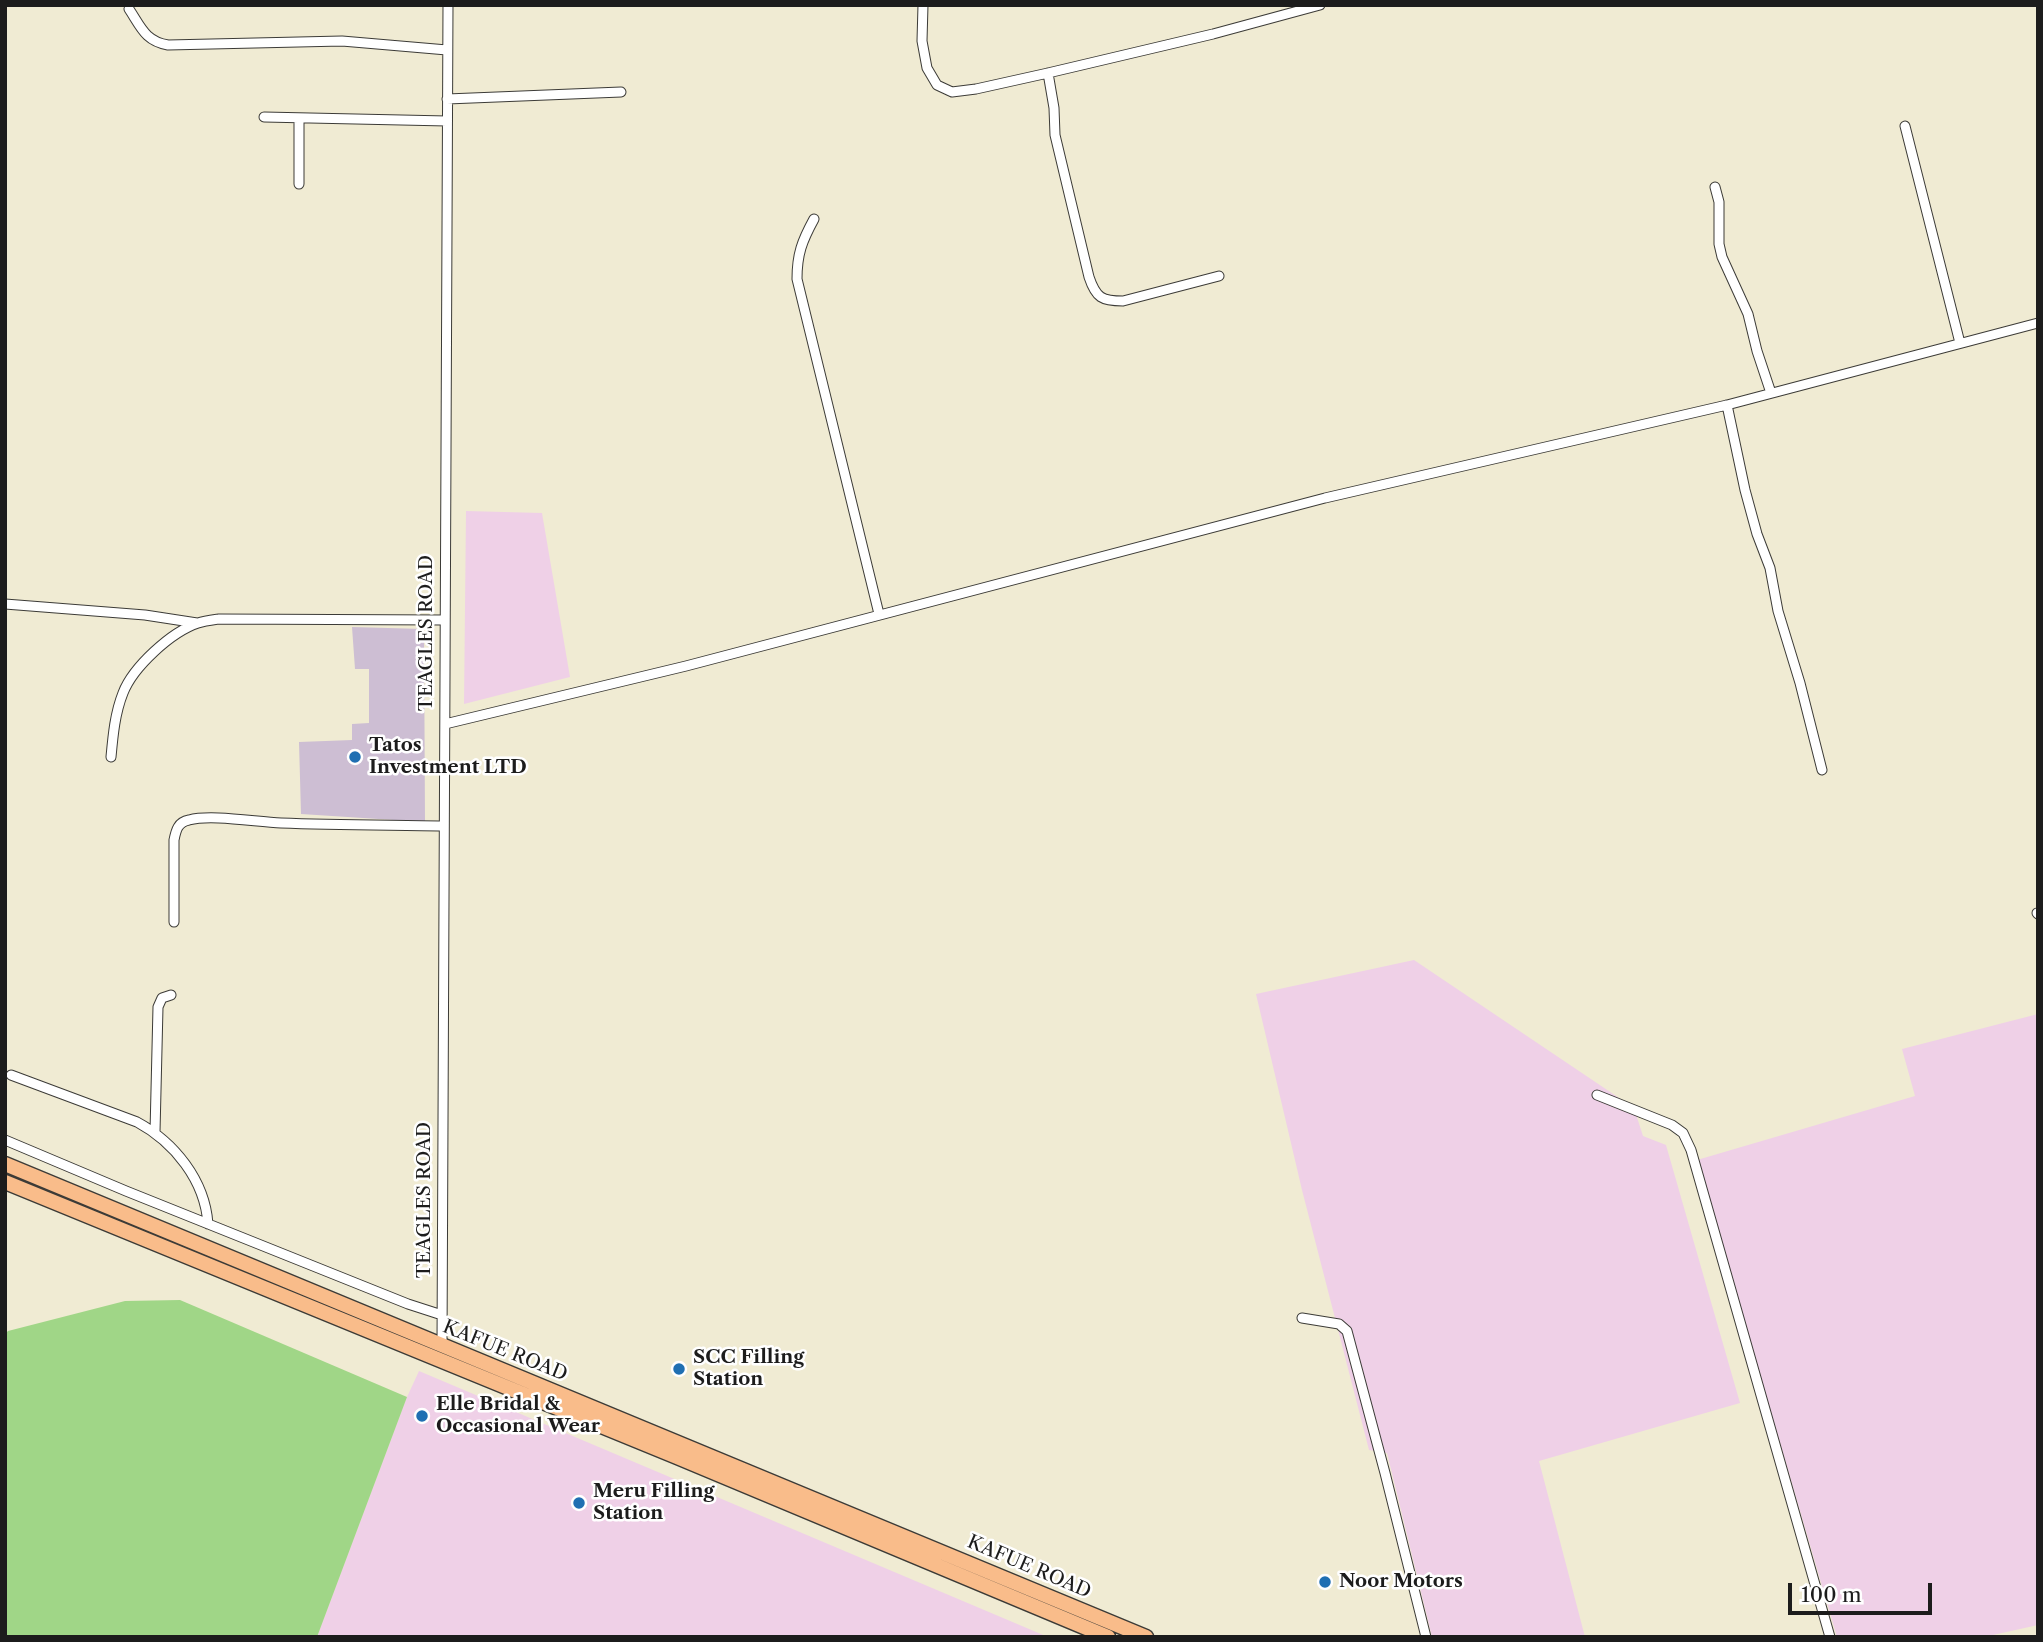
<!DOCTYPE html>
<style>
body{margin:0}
#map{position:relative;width:2043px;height:1642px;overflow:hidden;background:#f0ebd3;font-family:"Libre Caslon Text",serif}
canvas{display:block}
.frame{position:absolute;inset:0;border:7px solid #1c1c1c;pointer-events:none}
.scale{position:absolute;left:1788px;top:1583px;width:144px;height:32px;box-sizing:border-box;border:4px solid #1c1c1c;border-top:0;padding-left:9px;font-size:21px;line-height:24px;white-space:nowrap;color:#1c1c1c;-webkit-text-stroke:5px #fff;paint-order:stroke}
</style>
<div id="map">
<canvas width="2043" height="1642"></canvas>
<div class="frame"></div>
<div class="scale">100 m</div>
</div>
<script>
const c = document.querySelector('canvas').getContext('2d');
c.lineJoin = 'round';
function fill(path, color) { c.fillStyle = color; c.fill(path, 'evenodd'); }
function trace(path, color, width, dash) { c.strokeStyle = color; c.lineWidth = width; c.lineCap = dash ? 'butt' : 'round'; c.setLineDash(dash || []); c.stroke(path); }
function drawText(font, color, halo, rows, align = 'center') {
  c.font = font + ' "Libre Caslon Text",serif'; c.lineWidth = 5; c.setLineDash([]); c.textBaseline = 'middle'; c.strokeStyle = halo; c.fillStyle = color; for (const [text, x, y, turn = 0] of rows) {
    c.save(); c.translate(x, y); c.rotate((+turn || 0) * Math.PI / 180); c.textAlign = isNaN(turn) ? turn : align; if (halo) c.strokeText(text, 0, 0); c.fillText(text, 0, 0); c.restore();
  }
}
const built = new Path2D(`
 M466 511 542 513 570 677 464 704Z
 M1414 960 1634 1108 1643 1136 1666 1145 1740 1403 1539 1461 1585 1637H1432L1387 1453 1369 1450 1302 1190 1256 994Z
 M2038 1014V1523H2036L2038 1530V1625L1984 1637H1837L1697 1160 1915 1096 1902 1049Z
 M419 1371 1048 1637H317L407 1397Z`);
const industrial = new Path2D(`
 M352 627 424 629 425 822 301 814 299 742 352 740V724L369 723V669H355Z`);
const green = new Path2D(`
 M180 1300 407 1397 317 1637H5V1334L8 1331 125 1301Z`);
const minor = new Path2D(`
 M923 5 922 41 927 68 937 85 952 92 976 89 1048 73 1213 34 1320 5
 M129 9C141 27 145 41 168 45L342 41 447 50
 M1048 73 1054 108 1055 135 1089 277C1096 298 1102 301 1123 301L1219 276
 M447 99 621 92
 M264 117 447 121
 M1905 126 1960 343
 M299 184V118
 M1715 187 1719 202V244L1722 257 1748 314 1757 351 1771 393
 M814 219C802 241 797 254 797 279L879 614
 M1727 405 1745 490 1757 534 1770 568 1778 611 1800 683 1822 770
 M5 604 145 615 197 623
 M445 724 686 666 1325 498 1727 405 2038 323
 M111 757C113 735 115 713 123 693 133 667 171 632 198 623 204 621 212 620 219 619L445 620
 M2037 913 2038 914
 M174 922V840C176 830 178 822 189 820 211 814 256 822 281 823 335 825 390 825 444 826
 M11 1075 137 1122C174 1142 205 1180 208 1224
 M1597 1095 1672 1125 1683 1133 1691 1150 1830 1637
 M155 1132 158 1007 162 998 171 995
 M5 1140 126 1191 408 1304 442 1315
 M1302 1318 1339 1324 1347 1331 1385 1473 1426 1637
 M442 1345 448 5`);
const primary = new Path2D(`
 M5 1164 1146 1637
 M5 1182 677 1457 1108 1637`);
const markers = [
 [355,757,7,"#1f6fb2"],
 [679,1369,7,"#1f6fb2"],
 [422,1416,7,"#1f6fb2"],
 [579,1503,7,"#1f6fb2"],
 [1325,1582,7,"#1f6fb2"]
];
const streetNames = [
 ["TEAGLES ROAD",427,633,-90],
 ["TEAGLES ROAD",425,1200,-90],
 ["KAFUE ROAD",505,1351,22],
 ["KAFUE ROAD",1029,1567,23]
];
const poiNames = [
 ["Tatos",369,746],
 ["Investment LTD",369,768],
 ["SCC Filling",693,1358],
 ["Station",693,1380],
 ["Elle Bridal &",436,1405],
 ["Occasional Wear",436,1427],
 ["Meru Filling",593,1492],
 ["Station",593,1514],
 ["Noor Motors",1339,1582]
];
fill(built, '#efd0e7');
fill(industrial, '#cdbed3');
fill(green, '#a0d687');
trace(minor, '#3c3b37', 11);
trace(primary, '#3c3b37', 17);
trace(minor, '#fff', 9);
trace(primary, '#f9bc8a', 14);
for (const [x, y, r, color] of markers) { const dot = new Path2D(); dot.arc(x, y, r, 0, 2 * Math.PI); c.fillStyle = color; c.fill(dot); trace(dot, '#fff', 2.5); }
drawText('19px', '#1c1c1c', '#fff', streetNames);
drawText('bold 19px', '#1c1c1c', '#fff', poiNames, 'left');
</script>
